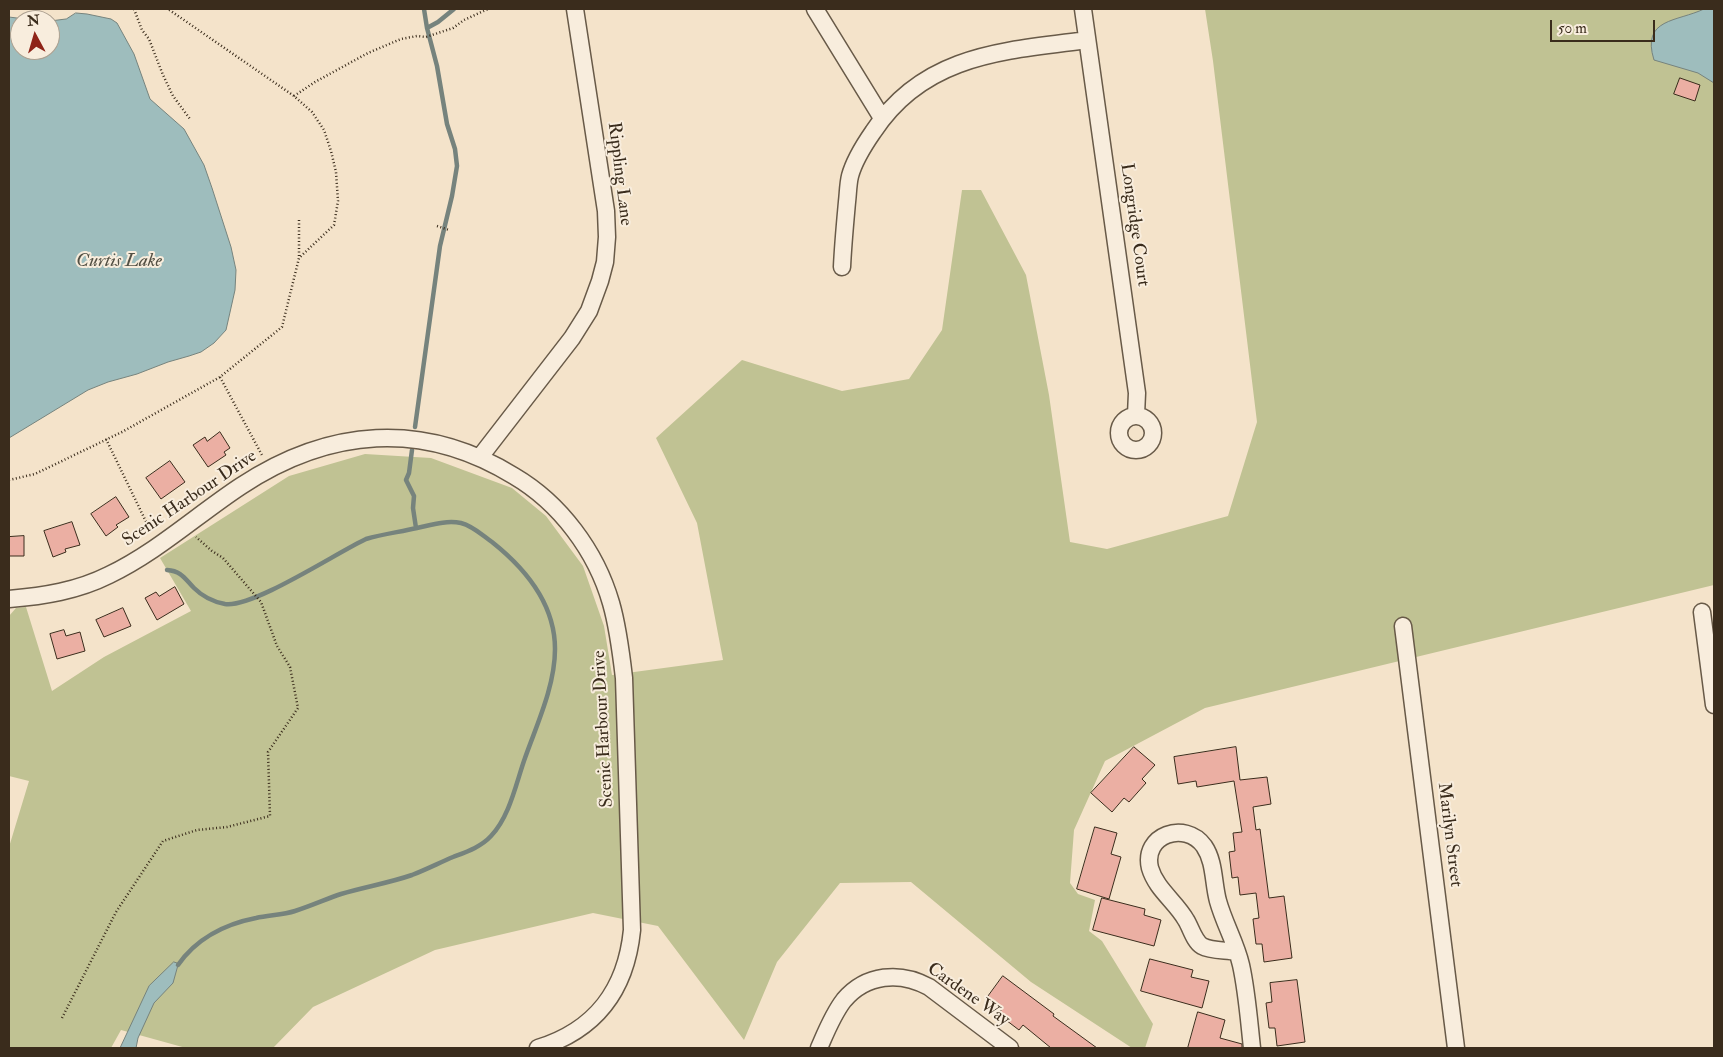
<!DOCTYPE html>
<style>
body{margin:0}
#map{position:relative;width:1723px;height:1057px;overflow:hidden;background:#f4e3ca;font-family:"IM FELL Double Pica",serif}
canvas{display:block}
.frame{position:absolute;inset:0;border:10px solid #3a2c1c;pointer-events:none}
.north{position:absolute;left:10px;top:10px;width:50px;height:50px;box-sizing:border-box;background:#f8eddd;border:1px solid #aca090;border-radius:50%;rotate:354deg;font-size:14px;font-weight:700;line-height:20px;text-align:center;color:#3a2c1c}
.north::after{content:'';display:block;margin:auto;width:18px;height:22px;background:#8f2418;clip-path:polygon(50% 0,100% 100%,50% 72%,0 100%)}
.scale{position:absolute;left:1550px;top:20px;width:105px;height:22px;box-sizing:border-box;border:2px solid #3a2c1c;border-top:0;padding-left:6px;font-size:15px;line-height:18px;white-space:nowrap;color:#3a2c1c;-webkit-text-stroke:4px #f8eddd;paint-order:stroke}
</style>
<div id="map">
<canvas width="1723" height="1057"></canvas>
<div class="frame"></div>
<div class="north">N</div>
<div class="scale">50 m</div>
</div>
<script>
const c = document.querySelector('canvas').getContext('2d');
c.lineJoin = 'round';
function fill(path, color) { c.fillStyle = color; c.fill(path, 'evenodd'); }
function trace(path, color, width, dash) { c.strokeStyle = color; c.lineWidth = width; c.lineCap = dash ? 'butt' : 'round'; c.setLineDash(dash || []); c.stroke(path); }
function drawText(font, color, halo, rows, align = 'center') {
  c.font = font + ' "IM FELL Double Pica",serif'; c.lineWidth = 4; c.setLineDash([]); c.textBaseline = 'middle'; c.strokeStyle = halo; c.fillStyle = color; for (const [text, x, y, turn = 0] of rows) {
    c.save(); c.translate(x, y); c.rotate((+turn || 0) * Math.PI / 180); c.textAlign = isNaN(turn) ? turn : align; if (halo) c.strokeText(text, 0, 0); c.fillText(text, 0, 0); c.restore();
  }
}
const green = new Path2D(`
 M1205 9H1714V585L1205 708 1105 761 1074 830 1070 883 1078 894 1095 900 1089 931 1102 941 1153 1024 1145 1048H1132L1031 982 911 882 840 883 777 962 744 1040 658 926 593 913 435 950 313 1007 273 1048H186L121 1030 111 1048H9V847L29 781 9 776V616L16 608 26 607 52 691 104 657 191 611 160 558 289 476 365 454 431 458 512 488 546 516 583 566 604 626 612 675 723 660 697 523 656 438 742 360 842 391 909 379 942 330 962 190H981L1026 275 1049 395 1070 542 1107 549 1228 516 1257 422 1213 61Z`);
const water = new Path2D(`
 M1704 9H1714V83L1698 73 1654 60C1641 18 1677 22 1704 9Z
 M76 13 87 14 111 19 117 23 134 54 150 99 184 129 204 165 212 188 231 247 236 270 235 290 226 330 214 343 201 352 189 356 168 362 137 374 108 382 88 390 9 438V17L32 20H20V50H50V21L66 19Z
 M174 962 177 963 178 965 173 983 154 1003 138 1038 136 1048H120L149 986Z`);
const stream = new Path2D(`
 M427 28 438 22 454 9
 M415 427 440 246 452 196 457 166 455 149 447 124 437 66 427 28 424 9
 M412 450 409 473 406 480 414 496 413 508 416 528
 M167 570C182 571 185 579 194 588 202 596 214 602 225 604 253 608 336 553 366 539 383 534 400 532 417 528 431 525 446 520 461 523 473 526 482 535 492 542 526 569 555 604 555 649 555 686 537 724 525 758 516 783 510 816 491 836 481 847 466 852 453 857 439 863 425 870 412 875 389 883 364 887 341 894 326 899 311 906 295 911 283 915 269 915 256 918 225 924 196 939 178 965`);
const building = new Path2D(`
 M1680 78 1700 85 1695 101 1674 94Z
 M220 432 230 448 224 452 226 455 208 467 193 445 205 437 207 441Z
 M170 461 185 482 161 499 146 478Z
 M116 497 129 517 116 525 118 527 106 536 91 514Z
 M72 522 80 545 65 549 66 552 53 557 44 531Z
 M24 536V556H9V537Z
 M175 587 184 604 157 620 145 598 156 592 159 596Z
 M123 608 131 626 104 637 96 620Z
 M64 630 66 636 80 632 85 651 57 659 50 634Z
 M1134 747 1155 765 1142 779 1146 783 1129 802 1124 798 1112 812 1091 793Z
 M1236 747 1240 780 1267 777 1271 804 1253 807 1256 830 1260 829 1269 898 1284 896 1292 958 1264 962 1262 944H1256L1253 919 1259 918 1256 893 1240 895 1238 877 1232 878 1229 852 1235 851 1233 833 1242 832 1234 781 1197 787 1196 781 1178 784 1174 757Z
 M1095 827 1117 833 1111 854 1121 857 1109 899 1077 889Z
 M1102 898 1145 909 1144 915 1161 920 1154 946 1093 930Z
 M1150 959 1193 970 1191 977 1209 981 1202 1008 1141 991Z
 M1003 976 1054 1014 1053 1016 1097 1048H1051L1023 1025 1019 1030 998 1014 1002 1009 987 998Z
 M1297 980 1305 1042 1277 1046 1275 1028H1269L1266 1003 1272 1002 1270 983Z
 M1198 1012 1225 1020 1220 1038 1242 1044V1048H1188Z`);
const path = new Path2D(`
 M134 9 142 30 149 39 163 75 173 96 190 119
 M294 96 315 82 368 53 401 39 417 36 426 37 453 28 464 20 488 9
 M299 220V258
 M437 226 449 230
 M220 377 263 457
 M106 439 151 532
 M9 480 35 474 122 432 220 377 282 327 299 258 334 225 338 201 336 172 331 151 324 130 312 112 294 96 168 9
 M62 1018 116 912 163 841 197 830 227 827 270 816 268 752 298 708 290 667 277 646 261 602 223 558 212 551 196 537`);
const street = new Path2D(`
 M815 9 882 118
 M1083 9 1137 393 1136 415
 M842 267C843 245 845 224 847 202 848 194 848 184 850 176 854 161 864 145 873 132 924 54 1004 51 1087 40
 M1119 433a17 17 0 1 1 34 0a17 17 0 1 1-34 0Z
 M480 457 572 338 589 311 600 281 605 262 607 237 606 211 575 9
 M9 599C44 596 77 591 109 575 157 552 197 515 241 486 329 428 423 420 514 476 560 503 596 551 611 603 618 627 621 652 624 678L632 930C626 990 596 1030 538 1048
 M1702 612 1714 705
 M1403 626 1456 1048
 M1236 952C1226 950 1211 951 1202 946 1194 941 1191 928 1186 920 1176 902 1156 889 1150 868 1142 835 1185 820 1204 846 1215 862 1213 883 1218 901 1224 923 1236 943 1241 965 1247 992 1249 1021 1252 1048
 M819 1048C826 1032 833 1014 844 1000 866 974 900 971 929 987L1010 1048`);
const streetNames = [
 ["Rippling Lane",619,174,83],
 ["Longridge Court",1134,225,82],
 ["Scenic Harbour Drive",190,499,-34],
 ["Scenic Harbour Drive",604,729,-93],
 ["Marilyn Street",1449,835,83],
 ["Cardene Way",968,995,35]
];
const waterNames = [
 ["Curtis Lake",119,262]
];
fill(green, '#c0c293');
fill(water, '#9ebdbd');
trace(water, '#76837d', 1);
trace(stream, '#76837d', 4.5);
fill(building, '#ebafa3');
trace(building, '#3a2c1c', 1);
trace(street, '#685a48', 19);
trace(path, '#3a2c1c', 2.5, [1, 2.5]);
trace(street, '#f8eddd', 16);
drawText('18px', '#3a2c1c', '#f8eddd', streetNames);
drawText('italic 19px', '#535044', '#f8eddd', waterNames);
</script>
